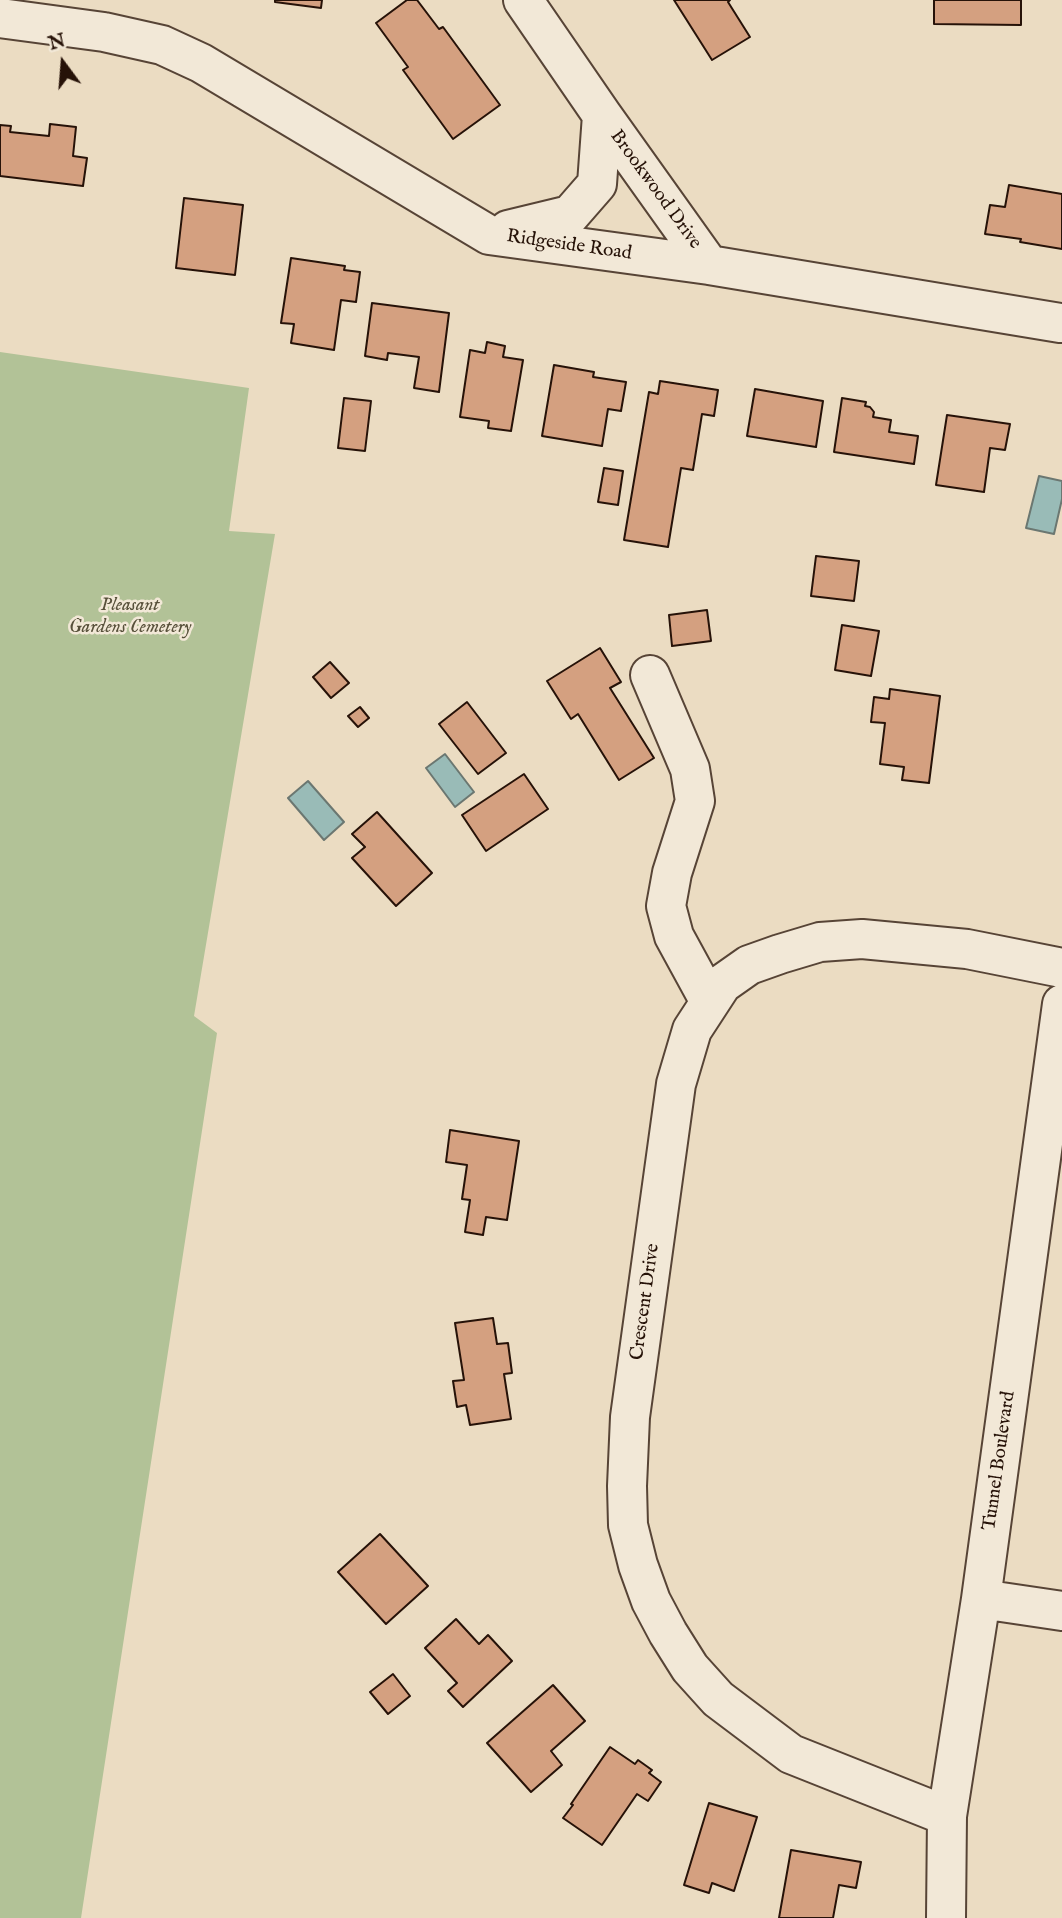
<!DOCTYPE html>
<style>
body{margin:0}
#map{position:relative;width:1062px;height:1918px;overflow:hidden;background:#ebdcc2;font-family:"IM FELL English",serif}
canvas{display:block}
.north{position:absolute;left:28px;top:28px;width:70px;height:70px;-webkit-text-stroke:5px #f2e8d7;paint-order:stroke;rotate:344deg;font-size:19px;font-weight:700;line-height:28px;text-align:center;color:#261208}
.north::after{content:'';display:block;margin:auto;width:24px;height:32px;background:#261208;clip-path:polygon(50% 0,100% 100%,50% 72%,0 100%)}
</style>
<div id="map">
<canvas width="1062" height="1918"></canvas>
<div class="north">N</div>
</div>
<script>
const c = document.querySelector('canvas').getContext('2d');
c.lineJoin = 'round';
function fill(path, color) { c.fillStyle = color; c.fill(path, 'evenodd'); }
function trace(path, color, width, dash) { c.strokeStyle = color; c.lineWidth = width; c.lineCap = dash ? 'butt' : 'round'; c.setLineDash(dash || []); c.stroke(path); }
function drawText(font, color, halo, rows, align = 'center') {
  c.font = font + ' "IM FELL English",serif'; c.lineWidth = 5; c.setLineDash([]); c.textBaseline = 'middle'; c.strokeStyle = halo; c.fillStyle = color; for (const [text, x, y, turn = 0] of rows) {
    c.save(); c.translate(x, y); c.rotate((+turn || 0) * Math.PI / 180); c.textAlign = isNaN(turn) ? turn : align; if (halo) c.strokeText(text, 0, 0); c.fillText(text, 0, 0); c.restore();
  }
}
const green = new Path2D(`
 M0 352 249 388 229 531 275 534 194 1016 217 1033 81 1918H0Z`);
const water = new Path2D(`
 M1039 476 1062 481V499L1054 534 1026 528Z
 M445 754 474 792 455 807 426 768Z
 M308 781 344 822 324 840 288 798Z`);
const building = new Path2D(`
 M275 0H322L321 8 275 2Z
 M407 0H417L439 29 443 27 500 105 453 139 403 70 408 67 376 23Z
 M674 0H730L728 2 750 37 712 60Z
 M934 0H1021V25L934 24Z
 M50 124 76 127 73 156 87 158 83 186 0 176V125L11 126 10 132 49 136Z
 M1009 185 1062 194V249L1020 242 1021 239 985 234 990 205 1005 207Z
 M184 198 243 205 235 275 176 268Z
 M291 258 345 266 344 270 360 272 356 302 341 300 334 350 291 343 294 324 281 323Z
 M372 303 449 313 439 392 414 388 419 357 388 353 387 360 365 356Z
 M487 342 505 346 503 357 523 360 511 431 488 428 489 421 460 417 470 350 485 353Z
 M554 365 594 372 593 377 626 382 621 411 608 409 602 446 542 436Z
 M660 381 718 390 714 416 702 414 693 470 681 468 668 547 624 540 649 392 658 394Z
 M755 389 823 401 816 447 747 436Z
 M344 398 371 401 365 451 338 448Z
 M842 398 866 402 865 406 870 407 874 412 873 417 891 420 889 432 918 436 914 464 834 452Z
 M947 415 1010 424 1005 450 990 448 984 492 936 485Z
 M604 468 623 471 618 505 598 502Z
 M816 556 859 561 854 601 811 596Z
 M707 610 711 641 672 646 669 615Z
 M842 625 879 631 871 676 835 670Z
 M600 648 621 682 610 688 654 758 619 780 578 714 571 719 547 681Z
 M330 662 349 683 331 698 313 677Z
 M890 689 940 696 929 783 902 780 904 767 880 764 885 723 871 722 874 697 889 699Z
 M467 702 506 753 478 774 439 724Z
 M360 707 369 718 358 727 348 716Z
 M524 774 548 809 486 851 462 815Z
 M377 812 432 873 396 906 352 858 365 847 352 834Z
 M450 1130 519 1141 507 1220 486 1217 483 1235 465 1232 470 1200 462 1199 467 1165 446 1162Z
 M493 1318 497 1344 508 1343 512 1373 504 1374 511 1419 470 1425 466 1405 457 1407 453 1381 464 1380 455 1323Z
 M380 1534 428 1586 386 1624 338 1572Z
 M456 1619 479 1644 488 1635 512 1661 463 1707 448 1691 457 1683 425 1648Z
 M393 1674 410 1696 388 1714 370 1692Z
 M553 1685 585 1721 551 1751 562 1765 531 1792 487 1743Z
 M610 1747 635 1764 638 1760 652 1770 649 1773 661 1782 648 1801 637 1794 602 1845 563 1818 573 1805 571 1804Z
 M709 1803 757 1817 734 1891 712 1883 709 1893 684 1885Z
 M791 1850 861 1862 856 1888 839 1885 833 1918H779Z`);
const minor = new Path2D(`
 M523 0 602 115 709 265
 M0 18 104 32 162 45 201 63 489 235 709 265 1060 323
 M508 230 570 215 597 184 602 115
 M650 675 690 769 695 801 672 873 666 906 674 936 710 1002
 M981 1599 1062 1611
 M947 1816 791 1754 718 1699 690 1668 668 1633 651 1601 638 1565 628 1525 627 1486 630 1417 676 1084 692 1030 722 984 749 965 780 954 820 942 862 939 967 949 1062 968
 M946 1918 947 1816 981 1599 1062 1004`);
const streetNames = [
 ["Brookwood Drive",655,190,54],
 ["Ridgeside Road",569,246,8],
 ["Crescent Drive",646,1302,-82],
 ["Tunnel Boulevard",1000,1461,-82]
];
const parkNames = [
 ["Pleasant",130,606],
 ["Gardens Cemetery",130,628]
];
fill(green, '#b2c297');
fill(water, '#99bbb7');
trace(water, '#6b7771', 2);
fill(building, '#d4a080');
trace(building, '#261208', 2);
trace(minor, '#574436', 42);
trace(minor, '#f2e8d7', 38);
drawText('19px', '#261208', '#f2e8d7', streetNames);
drawText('italic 19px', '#57503a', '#f2e8d7', parkNames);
</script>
